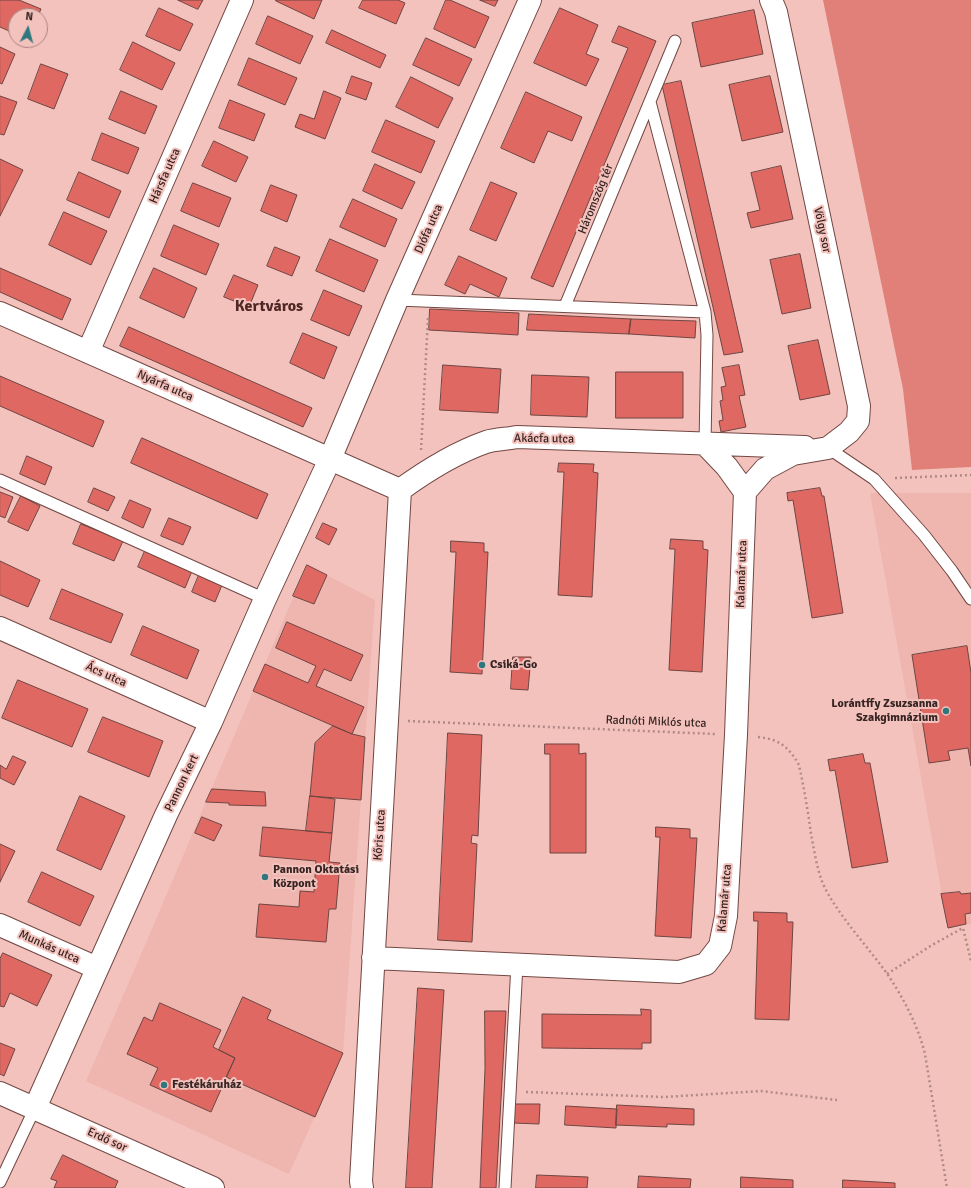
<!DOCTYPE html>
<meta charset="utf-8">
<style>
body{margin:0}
#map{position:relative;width:971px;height:1188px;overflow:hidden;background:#f4c2bd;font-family:Signika,sans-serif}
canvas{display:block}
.north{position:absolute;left:8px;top:8px;width:40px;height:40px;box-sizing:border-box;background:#f4c2bd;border:1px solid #a8837f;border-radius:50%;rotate:6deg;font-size:11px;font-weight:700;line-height:16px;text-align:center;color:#372523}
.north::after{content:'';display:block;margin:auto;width:14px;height:18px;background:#2f777f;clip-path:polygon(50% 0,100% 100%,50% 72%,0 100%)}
</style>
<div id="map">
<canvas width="971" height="1188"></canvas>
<div class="north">N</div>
</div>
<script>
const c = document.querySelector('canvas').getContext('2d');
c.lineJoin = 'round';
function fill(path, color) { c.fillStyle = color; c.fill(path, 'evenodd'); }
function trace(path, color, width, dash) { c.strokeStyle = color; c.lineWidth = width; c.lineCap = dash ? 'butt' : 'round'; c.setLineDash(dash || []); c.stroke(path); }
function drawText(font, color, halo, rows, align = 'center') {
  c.font = font + ' Signika,sans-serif'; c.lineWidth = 4; c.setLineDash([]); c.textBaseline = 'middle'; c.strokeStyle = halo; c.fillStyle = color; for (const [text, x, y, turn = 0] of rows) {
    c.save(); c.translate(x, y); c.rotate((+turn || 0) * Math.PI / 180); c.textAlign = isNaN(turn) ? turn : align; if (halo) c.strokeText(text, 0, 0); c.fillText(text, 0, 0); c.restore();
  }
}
const built = new Path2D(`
 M870 493H971V924L948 928Z
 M307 565 375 600 343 1053 289 1174 86 1081 145 945Z`);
const green = new Path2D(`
 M823 0H971V467L912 470 903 389Z`);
const building = new Path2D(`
 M0 0H19L41 9 38 16H16V34L0 27Z
 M178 0H203L198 9Z
 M276 0H322L314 19 276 1Z
 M363 0H398L405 3 396 24 359 8Z
 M446 0H450L489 17 475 48 434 29Z
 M480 0H498L495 6Z
 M159 8 193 24 180 51 146 36Z
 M560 8 598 25 586 54 599 59 586 86 534 63Z
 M754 10 763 54 701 67 692 23Z
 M268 16 313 36 300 64 256 44Z
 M619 26 656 41 553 287 531 278 628 48 612 42Z
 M332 30 386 55 380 68 326 43Z
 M426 38 472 59 459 86 413 65Z
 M133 42 175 63 162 90 120 70Z
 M0 47 15 54 2 84 0 83Z
 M249 58 297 78 285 105 238 85Z
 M41 64 68 74 54 109 28 99Z
 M352 76 372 83 366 100 346 93Z
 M770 76 783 132 742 141 729 85Z
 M411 77 453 98 438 128 396 107Z
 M681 81 743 352 724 355 662 85Z
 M121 91 157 106 145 134 109 119Z
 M324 91 341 98 325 139 295 127 300 114 314 119Z
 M526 92 582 117 572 141 548 131 534 163 501 148Z
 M0 96 17 102 4 135 0 134Z
 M230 100 265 114 254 141 219 128Z
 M386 120 435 141 421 173 372 152Z
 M102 133 139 148 128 174 92 160Z
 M214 141 248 157 236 182 202 166Z
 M0 159 23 170 0 216Z
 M375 164 415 182 402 209 363 191Z
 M781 166 793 219 751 228 747 213 760 210 751 173Z
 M79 172 121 191 109 218 67 200Z
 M491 182 517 193 496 241 470 230Z
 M193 183 231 198 219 227 181 211Z
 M271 185 297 195 287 222 261 211Z
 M353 199 397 219 385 247 340 227Z
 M64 212 107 231 91 265 49 245Z
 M174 225 219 244 206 275 161 256Z
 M330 239 378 260 364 292 316 271Z
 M275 247 300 257 292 276 267 266Z
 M800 254 811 308 782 314 770 260Z
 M459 256 507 278 499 297 470 284 465 294 445 285Z
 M0 268 71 299 62 320 0 292Z
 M154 268 197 288 184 318 140 298Z
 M234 275 258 285 249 307 224 297Z
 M324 290 362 306 349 336 311 320Z
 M430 309 519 313 518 335 429 330Z
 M529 314 631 319 629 334 527 330Z
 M631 319 696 321 695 338 629 334Z
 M129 327 312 408 303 427 120 346Z
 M303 333 337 347 324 379 290 363Z
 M818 340 830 394 800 400 788 346Z
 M443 365 501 369 498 413 440 410Z
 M739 365 745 395 739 396 746 427 721 432 719 421 723 420 720 401 723 400 721 387 726 386 722 368Z
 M616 372H683V418H616Z
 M532 375 589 377 587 417 531 415Z
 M0 376 104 421 93 447 0 406Z
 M142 438 268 494 257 519 131 463Z
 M27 456 52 467 45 485 20 474Z
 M559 463 594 464 593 472 598 473 592 597 558 595 564 472H558Z
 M94 488 115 497 108 511 88 502Z
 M820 488 822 496H824L843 613 812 618 793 500 788 501 787 493Z
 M0 492 13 497 5 518 0 516Z
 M21 496 40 506 28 531 8 522Z
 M130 500 151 509 143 528 122 518Z
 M169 518 191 527 183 545 161 536Z
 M323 523 337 529 329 545 316 538Z
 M81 524 123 541 114 561 73 544Z
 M671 539 703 541V549L708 550 702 672 669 670 675 549H670Z
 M451 541 484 543V552H488L482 674 450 672 456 552H451Z
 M145 551 192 571 185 588 138 567Z
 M0 561 40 580 28 607 0 595Z
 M307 565 327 575 314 604 293 596Z
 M199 575 222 585 215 602 192 592Z
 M62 589 123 614 111 643 50 619Z
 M287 622 363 655 351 681 324 669 316 686 364 707 352 734 253 691 265 664 308 683 316 666 276 648Z
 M143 626 199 650 187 679 131 655Z
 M967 646 971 673V766L968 748 948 751 950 760 929 763 912 655Z
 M513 657H531L528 690 511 689Z
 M18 680 88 709 72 747 2 718Z
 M103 717 163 741 149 777 88 752Z
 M333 726 352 734 365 737 361 800 310 796 315 743Z
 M448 733 482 735 478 836 472 835 471 843 477 844 472 942 438 940Z
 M545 744H579V754L586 753V853H550V754H545Z
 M863 754 865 763H870L888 862 852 868 835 770 830 771 828 760Z
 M13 756 26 762 14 785 0 778V765L6 769Z
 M212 789 265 792 266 806 229 805V803L206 802Z
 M80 796 125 816 101 870 57 850Z
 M310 796 335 799 332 833 306 831Z
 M202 817 222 825 214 841 195 833Z
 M263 827 332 833 329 862 340 863 336 909H329L326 942 256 937 259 904 299 907 300 891 314 892 316 861 260 856Z
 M656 827 690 829V838H697L691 938 655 936 660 837H656Z
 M0 844 15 851 0 882Z
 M42 872 94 896 80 926 28 902Z
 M960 892 961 894 971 893V913L965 914 966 924 948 928 941 894Z
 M754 912 787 913V922H793L789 1020 755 1019 758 921H754Z
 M3 953 52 975 37 1006 10 993 4 1007 0 1006V959Z
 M418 988 444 990 432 1188H406Z
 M243 997 271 1010 267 1019 343 1053 315 1117 226 1077 235 1058 219 1050Z
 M160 1003 221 1030 213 1047 235 1058 211 1112 150 1085 158 1068 127 1054 144 1017 152 1021Z
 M641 1009 651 1010V1043H642V1049L542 1048V1014L641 1015Z
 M485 1011H506L496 1188H480L485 1069Z
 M0 1043 15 1049 4 1076 0 1074Z
 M515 1104H540L539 1124 513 1123Z
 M617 1105 694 1109V1125L667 1124V1127L616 1125Z
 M566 1106 617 1109 616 1128 565 1125Z
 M63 1155 118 1181 115 1188H54L57 1181 51 1179Z
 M537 1175 588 1177 587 1188H536Z
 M639 1176 691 1179 690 1188H638Z
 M741 1177 793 1180V1188H741Z
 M843 1180 895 1183V1188H843Z`);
const path = new Path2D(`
 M421 450 428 318
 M895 478 971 475
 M408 721 715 734
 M758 737C779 739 789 747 799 765 804 788 808 811 811 834 815 853 817 874 827 892 844 922 868 947 888 975 904 999 918 1026 925 1054L947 1188
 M887 974 932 945 963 928 971 961
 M526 1092 664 1097 761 1091 837 1100`);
const service = new Path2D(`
 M650 102 705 312 707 335 705 444
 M397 300 705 312
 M565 306 675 41
 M828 448 874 479 924 535 952 571 971 599
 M0 480 265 599
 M0 1182 35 1108
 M505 1188 517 964`);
const minor = new Path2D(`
 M0 313 400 490
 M88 352 242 0
 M705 444 727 467 745 492
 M400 490C426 471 455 453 486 442 496 439 507 439 517 437L805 447
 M745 492 765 469 793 454 828 448 849 432 858 421 859 406 776 12 771 0
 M0 628 211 722
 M0 925 97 968
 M373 958 679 972 706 964 720 946 726 916 736 735 745 492
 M0 1093 213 1188
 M35 1108 166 815 211 722 265 599 330 459 397 300 530 0
 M362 1188 361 1181C373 950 388 720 400 490`);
const markers = [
 [482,665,4,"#2f777f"],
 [946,711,4,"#2f777f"],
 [265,877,4,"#2f777f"],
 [164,1085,4,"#2f777f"]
];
const streetNames = [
 ["Hársfa utca",165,176,-66],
 ["Háromszög tér",596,199,-68],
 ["Diófa utca",429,229,-66],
 ["Völgy sor",822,230,78],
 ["Nyárfa utca",165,386,24],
 ["Akácfa utca",544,439,1],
 ["Kalamár utca",742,574,-88],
 ["Ács utca",106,675,24],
 ["Radnóti Miklós utca",656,722,2],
 ["Pannon kert",182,783,-64],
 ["Kőris utca",380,835,-86],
 ["Kalamár utca",725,898,-85],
 ["Munkás utca",49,947,24],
 ["Erdő sor",107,1140,24]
];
const poiNames = [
 ["Csiká-Go",490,665],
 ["Lorántffy Zsuzsanna",938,704,"right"],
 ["Szakgimnázium",938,718,"right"],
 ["Pannon Oktatási",273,870],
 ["Központ",273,884],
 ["Festékáruház",172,1085]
];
const districtNames = [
 ["Kertváros",269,307]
];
fill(built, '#efb5af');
fill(green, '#e08078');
fill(building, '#df6962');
trace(building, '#6f4542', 1);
trace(service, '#724844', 13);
trace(minor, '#724844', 24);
trace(path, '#b08a86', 2.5, [2, 3]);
trace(service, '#fff', 11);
trace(minor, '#fff', 22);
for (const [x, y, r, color] of markers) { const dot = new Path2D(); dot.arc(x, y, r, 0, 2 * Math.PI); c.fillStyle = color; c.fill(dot); trace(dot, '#f4c2bd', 1.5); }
drawText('12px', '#372523', '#f4c2bd', streetNames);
drawText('bold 12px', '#372523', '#f4c2bd', poiNames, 'left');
drawText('bold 16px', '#4f2825', '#f4c2bd', districtNames);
</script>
